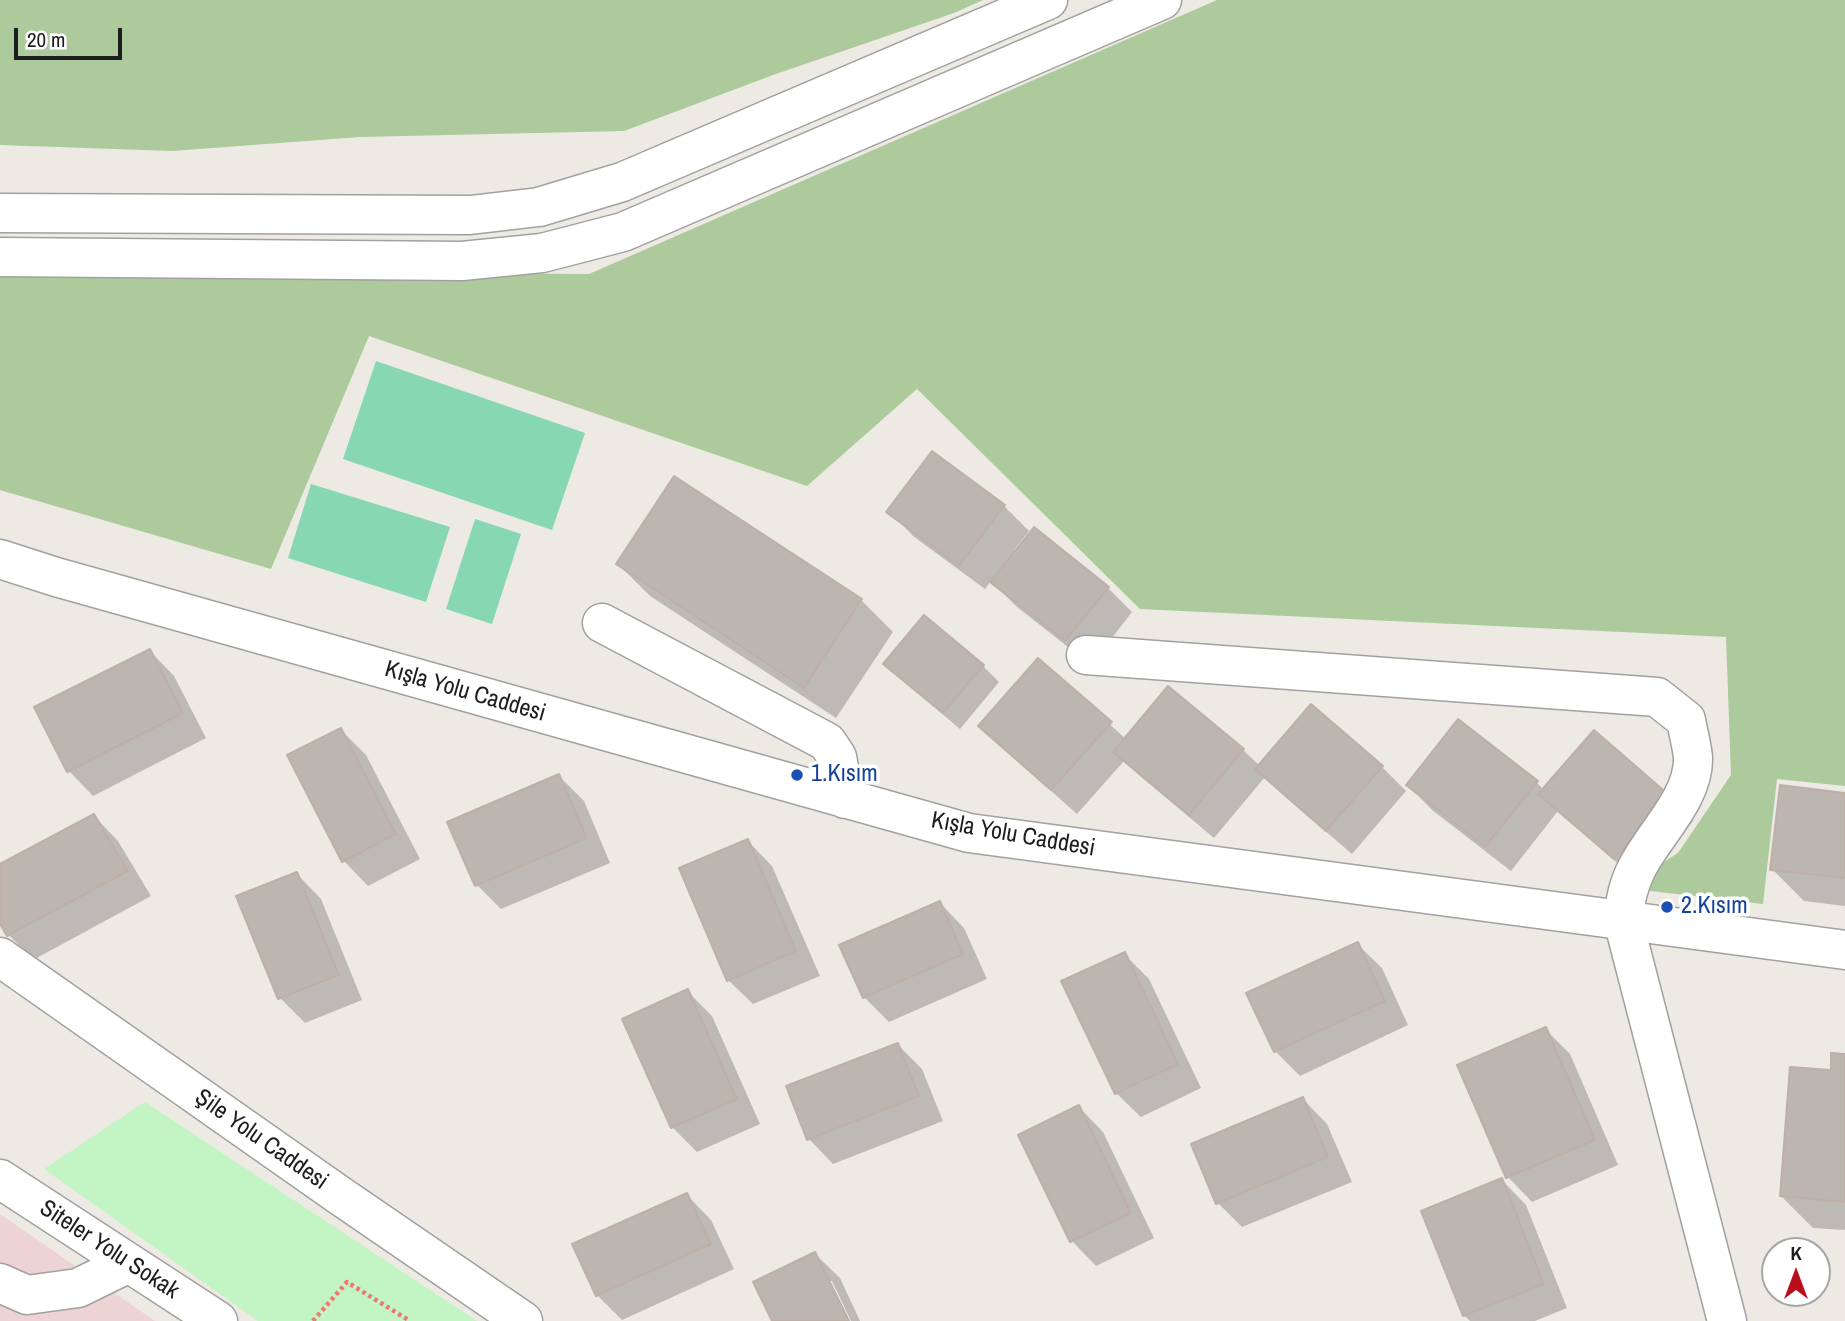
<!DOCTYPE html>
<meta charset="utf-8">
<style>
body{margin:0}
#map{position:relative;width:1845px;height:1321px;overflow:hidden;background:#ede9e3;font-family:"Archivo Narrow",sans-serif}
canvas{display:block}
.north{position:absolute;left:1761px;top:1237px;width:70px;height:70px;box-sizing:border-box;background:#fff;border:2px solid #a5a5a5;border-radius:50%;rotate:0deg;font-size:19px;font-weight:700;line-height:28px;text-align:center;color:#1d1d1d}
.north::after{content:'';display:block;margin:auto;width:24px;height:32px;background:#bb0e1b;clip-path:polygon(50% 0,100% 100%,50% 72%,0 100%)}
.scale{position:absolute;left:14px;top:28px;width:108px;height:32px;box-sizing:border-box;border:4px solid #1d1d1d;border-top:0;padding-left:9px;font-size:21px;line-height:24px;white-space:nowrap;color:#1d1d1d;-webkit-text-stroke:5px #fff;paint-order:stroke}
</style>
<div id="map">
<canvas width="1845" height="1321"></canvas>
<div class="north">K</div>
<div class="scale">20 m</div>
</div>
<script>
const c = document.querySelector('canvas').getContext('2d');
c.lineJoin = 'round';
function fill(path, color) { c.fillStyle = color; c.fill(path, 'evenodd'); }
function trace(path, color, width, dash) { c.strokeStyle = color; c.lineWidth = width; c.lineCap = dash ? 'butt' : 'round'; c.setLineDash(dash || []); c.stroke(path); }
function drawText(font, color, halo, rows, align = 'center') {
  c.font = font + ' "Archivo Narrow",sans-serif'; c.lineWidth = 7; c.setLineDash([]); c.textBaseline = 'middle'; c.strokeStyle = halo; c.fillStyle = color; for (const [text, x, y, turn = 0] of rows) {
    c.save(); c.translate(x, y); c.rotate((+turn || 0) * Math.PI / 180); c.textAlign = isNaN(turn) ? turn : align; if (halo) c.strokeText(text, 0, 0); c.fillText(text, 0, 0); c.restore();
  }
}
const commercial = new Path2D(`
 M0 1214 155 1321H0Z`);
const forest = new Path2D(`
 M0 0H983L954 13 773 75 624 131 360 137 172 151 0 145Z
 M1217 0H1845V786L1777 779 1763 904 1642 890 1650 871 1678 853 1731 775 1726 637 1140 609 917 389 807 486 369 336 271 569 0 490V271L589 274Z`);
const park = new Path2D(`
 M145 1102 477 1321H258L44 1169Z`);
const pitch = new Path2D(`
 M376 361 585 433 552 530 343 459Z
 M311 484 450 527 426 602 288 558Z
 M475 519 521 534 492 624 446 609Z`);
const shadow = new Path2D(`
 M933 453 1004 506 1029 531 1014 550 1108 588 1132 612 1091 665 1017 607 991 581 985 589 913 536 889 511Z
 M618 564 861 600 893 632 836 718 650 596Z
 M150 651 174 676 206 738 93 796 69 771 37 708Z
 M1038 660 1126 739 1168 688 1243 750 1260 766 1382 767 1406 791 1352 854 1282 794 1265 777 1214 838 1140 776 1124 761 1077 814 1005 750 980 726Z
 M886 664 983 666 999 682 960 729 902 680Z
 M341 730 366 755 420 859 368 886 344 861 289 756Z
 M559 776 584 801 610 863 501 909 477 885Z
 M1537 783 1544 790 1669 797 1693 821 1640 883 1558 811 1511 871 1432 810 1408 785Z
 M1845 794V906L1804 901 1772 869Z
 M94 816 118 841 151 896 33 960 9 935 0 921V866Z
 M748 841 772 866 820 976 753 1004 728 980Z
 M297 874 321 899 362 1000 305 1023 280 998 238 897Z
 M940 903 964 928 987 979 889 1022 864 997Z
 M1357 944 1382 968 1408 1025 1300 1076 1275 1051Z
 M1124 954 1149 979 1201 1088 1141 1117 1116 1093Z
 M687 991 712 1016 760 1124 697 1152 672 1127Z
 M1545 1029 1570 1054 1618 1165 1532 1202 1508 1177 1459 1066Z
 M898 1045 922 1069 943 1121 833 1164 809 1139Z
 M1845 1056V1230L1813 1228 1781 1196 1832 1072Z
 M1303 1099 1327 1124 1352 1182 1242 1227 1218 1203Z
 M1079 1107 1103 1132 1154 1238 1096 1266 1072 1241Z
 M1502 1180 1526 1205 1567 1308 1535 1321H1470L1464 1315Z
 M687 1195 711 1220 734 1269 622 1320 597 1295Z
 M815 1254 840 1278 860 1321H851L832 1281H828L847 1321H774Z`);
const building = new Path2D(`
 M932 451 1005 505 959 566 886 512Z
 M674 476 862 599 804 688 616 564Z
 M1034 527 1109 587 1065 641 990 582Z
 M924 615 984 665 943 713 883 664Z
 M150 649 183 713 67 772 34 707Z
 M1038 658 1112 722 1051 790 978 726Z
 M1168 686 1244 749 1189 815 1113 752Z
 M1311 704 1383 766 1326 831 1255 769Z
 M1458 719 1538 781 1485 847 1406 785Z
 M341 728 396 834 342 862 287 755Z
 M1594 730 1670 796 1614 859 1538 794Z
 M559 774 587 838 475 886 447 822Z
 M1780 785 1845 793V878L1770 870Z
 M94 814 128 871 7 936 0 924V864Z
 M748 839 796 951 727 981 679 868Z
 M297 872 339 975 278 999 236 896Z
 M940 901 963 954 863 998 839 945Z
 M1358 942 1385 1001 1274 1052 1246 993Z
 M1125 952 1178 1064 1115 1094 1061 981Z
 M688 989 737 1099 671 1128 622 1019Z
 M1546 1027 1595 1140 1506 1178 1457 1065Z
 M898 1043 919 1096 807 1140 786 1086Z
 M1831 1053 1845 1054V1202L1780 1196 1790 1067 1831 1070Z
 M1303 1097 1328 1157 1216 1204 1191 1144Z
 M1079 1105 1131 1213 1070 1242 1018 1135Z
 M1502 1178 1544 1284 1463 1316 1421 1211Z
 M687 1193 711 1244 596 1296 572 1244Z
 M815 1252 849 1321H772L753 1282Z`);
const path = new Path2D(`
 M313 1321 347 1282 410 1321`);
const minor = new Path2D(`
 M0 213 470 215 539 207 622 182 1048 0
 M0 257 462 261 542 253 623 232 1162 0
 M0 559 56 577 969 833 1845 950
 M602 623 827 742 837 757 845 799
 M1086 655 1657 697 1686 720C1688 732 1692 745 1693 758 1694 798 1654 834 1637 868 1628 885 1625 901 1623 920L1727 1321
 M0 957 339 1195 523 1321
 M0 1179 218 1321
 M0 1283 27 1295 78 1288 129 1263`);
const markers = [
 [797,775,7,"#1a4fb4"],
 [1667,907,7,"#1a4fb4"]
];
const streetNames = [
 ["Kışla Yolu Caddesi",465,692,16],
 ["Kışla Yolu Caddesi",1013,835,10],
 ["Şile Yolu Caddesi",261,1140,35],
 ["Siteler Yolu Sokak",109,1250,33]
];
const transitNames = [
 ["1.Kısım",811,775],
 ["2.Kısım",1681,907]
];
fill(commercial, '#edd3d4');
fill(forest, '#acca9b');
fill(park, '#c2f5c3');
fill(pitch, '#86d7b2');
fill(shadow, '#0003');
fill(building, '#bdb5b0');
trace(building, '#beafa7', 2);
trace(minor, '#a1a1a1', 41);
trace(path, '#ef7672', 4.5, [3.5, 3.5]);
trace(minor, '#fff', 38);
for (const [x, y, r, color] of markers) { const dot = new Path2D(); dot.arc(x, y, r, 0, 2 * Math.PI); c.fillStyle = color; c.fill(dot); trace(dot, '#fff', 2.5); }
drawText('24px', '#1d1d1d', '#fff', streetNames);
drawText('24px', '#164399', '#fff', transitNames, 'left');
</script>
